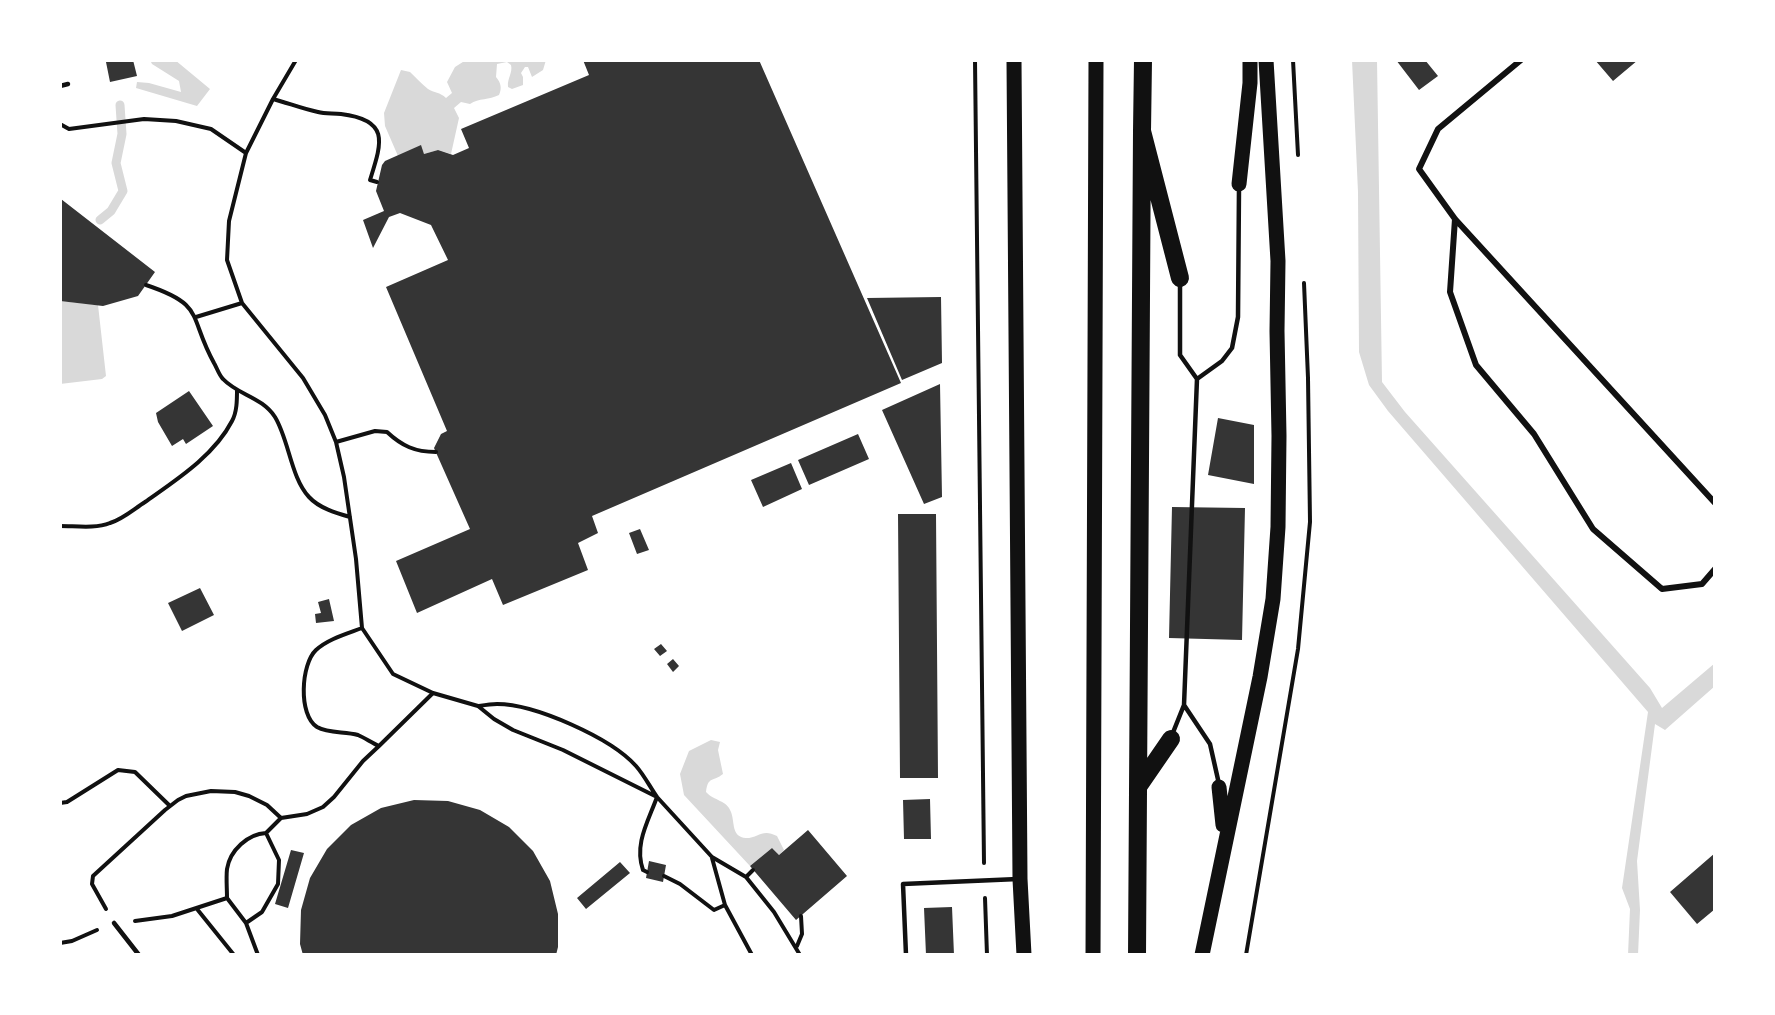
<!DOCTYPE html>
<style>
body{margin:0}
#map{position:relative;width:1775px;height:1015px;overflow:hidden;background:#fff;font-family:"Exo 2",sans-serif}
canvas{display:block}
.frame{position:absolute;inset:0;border:62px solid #fff;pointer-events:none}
</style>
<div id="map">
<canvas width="1775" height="1015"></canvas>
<div class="frame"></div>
</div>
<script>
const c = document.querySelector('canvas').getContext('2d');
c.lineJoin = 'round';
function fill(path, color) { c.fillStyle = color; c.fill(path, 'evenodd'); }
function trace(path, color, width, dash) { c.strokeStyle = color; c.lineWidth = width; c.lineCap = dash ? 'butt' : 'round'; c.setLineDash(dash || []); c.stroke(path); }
const water = new Path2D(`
 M150 60H175L210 89 197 106 136 88 137 82 149 83 181 92 179 81 152 64Z
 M466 60H546L543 70 532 77 528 67H525L521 73 523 77V85L512 89 508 87C507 78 513 73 511 65L507 62 497 64 496 77C501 83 502 88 499 95 489 100 479 98 470 104L461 102 454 108 459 118 451 154 438 150 424 154 420 146 398 156 385 126 384 113 401 70 410 72C416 78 421 83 428 89 434 93 440 92 446 98L452 93 447 82 455 67Z
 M1352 60H1377L1382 382 1405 412 1650 688 1662 708 1715 663V686L1665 730 1655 724 1637 861 1640 910 1638 955H1628L1630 909 1622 888 1648 712 1388 411 1369 385 1359 352 1358 192Z
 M60 301 98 305 106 376 102 379 60 384Z
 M711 740 720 742 718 750 723 774C713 782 708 776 706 792 714 801 727 800 731 812 735 822 731 837 746 838 759 838 762 828 777 836L784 850 779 855 772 848 750 866 684 795 680 774 689 751Z`);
const stream = new Path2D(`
 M100 220 111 211 123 191 116 163 122 134 120 105`);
const building = new Path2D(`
 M114 60H133L137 76 110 82 106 62Z
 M583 60H759L901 383 592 516 598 533 578 543 588 570 503 605 492 579 417 613 396 561 470 529 434 448 441 434 447 431 386 287 448 260 431 225 400 213 389 217 373 248 363 220 384 211 376 191 382 165 385 161 421 145 424 154 438 150 453 155 469 148 461 129 589 75Z
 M1396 60H1425L1438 76 1419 90Z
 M1595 60H1638L1613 81Z
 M61 199 155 272 138 296 103 306 60 301Z
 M941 297 942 363 902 380 867 298Z
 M940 384 942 497 924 504 882 410Z
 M189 391 213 426 186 444 183 439 172 446 158 422 156 413Z
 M1218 418 1254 425V484L1208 475Z
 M858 434 869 459 809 485 798 460Z
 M791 463 802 489 763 507 751 480Z
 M1172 507 1245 508 1242 640 1169 638Z
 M898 514H936L938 778H900Z
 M640 529 649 550 637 554 629 533Z
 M200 588 214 615 182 631 168 603Z
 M329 599 334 621 316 623 315 614 321 613 318 602Z
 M661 644 667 651 660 656 654 649Z
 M673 659 679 666 673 672 667 664Z
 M930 799 931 839H904L903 800Z
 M414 800 448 801 480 810 509 827 533 851 550 881 558 914V947L556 955H303L300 944 301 910 310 878 327 849 351 825 381 808Z
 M808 830 847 876 796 920 750 866 772 848 779 855Z
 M291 850 304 853 288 908 275 904Z
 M1715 853V909L1697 924 1670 892Z
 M649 861 666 865 663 882 646 878Z
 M620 862 630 873 586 909 577 898Z
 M952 907 954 955H926L924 908Z`);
const path = new Path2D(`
 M296 60 273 99 246 153 229 221 227 260 242 303 303 378 325 415 336 442 344 477 356 559 362 628 393 674 433 693 478 706 494 719 513 730 563 750 657 797 712 857 746 877 774 912 800 955
 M975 60 984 863
 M1293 60 1298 155
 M273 99C288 103 303 109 318 112 325 114 333 113 341 114 390 120 382 142 370 180L377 182
 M60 124 69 129 144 119 176 121 211 129 246 153
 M146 285C206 305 188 316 214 363 217 368 219 375 223 379 238 395 262 397 275 417 289 440 291 478 309 497 319 508 336 513 350 517
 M196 317 242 303
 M336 442 375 431 387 432C402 446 415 452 436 452
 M60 526C76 526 95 529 110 523 123 519 134 509 145 502 176 480 214 456 232 421 237 412 237 400 237 390
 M362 628C346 634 328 639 316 650 301 664 298 715 317 727 329 734 345 731 358 735 365 738 372 743 379 746L433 693
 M479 706C485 705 491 704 497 704 535 704 611 738 636 766 644 775 650 787 657 797 648 822 634 844 643 870L647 872
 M60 803 67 802 118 770 135 772 170 806
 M712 858 725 905 752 955
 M664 876 680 884 714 910 725 905
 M746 877 753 870
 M227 898 246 923
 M985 898 987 955
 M106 909 92 884 93 876 165 810 178 800 186 796 211 791 235 792 249 796 267 805 281 818 307 814 323 807 334 797 363 761 379 746
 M197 909 234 955
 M135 921 172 916 227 898C227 888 226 878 227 869 230 850 248 834 266 833
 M60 943 72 941 97 930
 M797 946 802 934 801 916
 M258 955 246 923 262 912 278 884 279 860 266 833 281 818
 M1246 955 1298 649 1310 522 1308 378 1304 283`);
const service = new Path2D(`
 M60 86 68 84
 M1180 282V355L1197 379
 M1184 705 1210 744 1219 784
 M1172 735 1184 705 1197 379 1222 361 1232 348 1238 317 1239 187
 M114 923 139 955
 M906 955 903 884 1018 879`);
const minor = new Path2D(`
 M1521 60 1438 129 1419 169 1455 219 1715 503
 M1455 219 1450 292 1476 365 1534 434 1593 529 1662 589 1702 584 1715 569`);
const primary = new Path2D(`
 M1014 60 1020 879 1024 955
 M1239 184 1250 83V60
 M1219 787 1223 825
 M1093 955 1096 60
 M1202 955 1260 677 1273 599 1278 527 1279 436 1277 331 1278 261 1266 60`);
const motorway = new Path2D(`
 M1143 60 1142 131 1180 278
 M1138 787 1171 739
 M1137 955 1142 131`);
fill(water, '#d9d9d9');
trace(stream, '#d9d9d9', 9);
fill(building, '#353535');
trace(path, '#111', 4);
trace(service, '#111', 4.5);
trace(minor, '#111', 6);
trace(primary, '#111', 15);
trace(motorway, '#111', 18);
</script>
